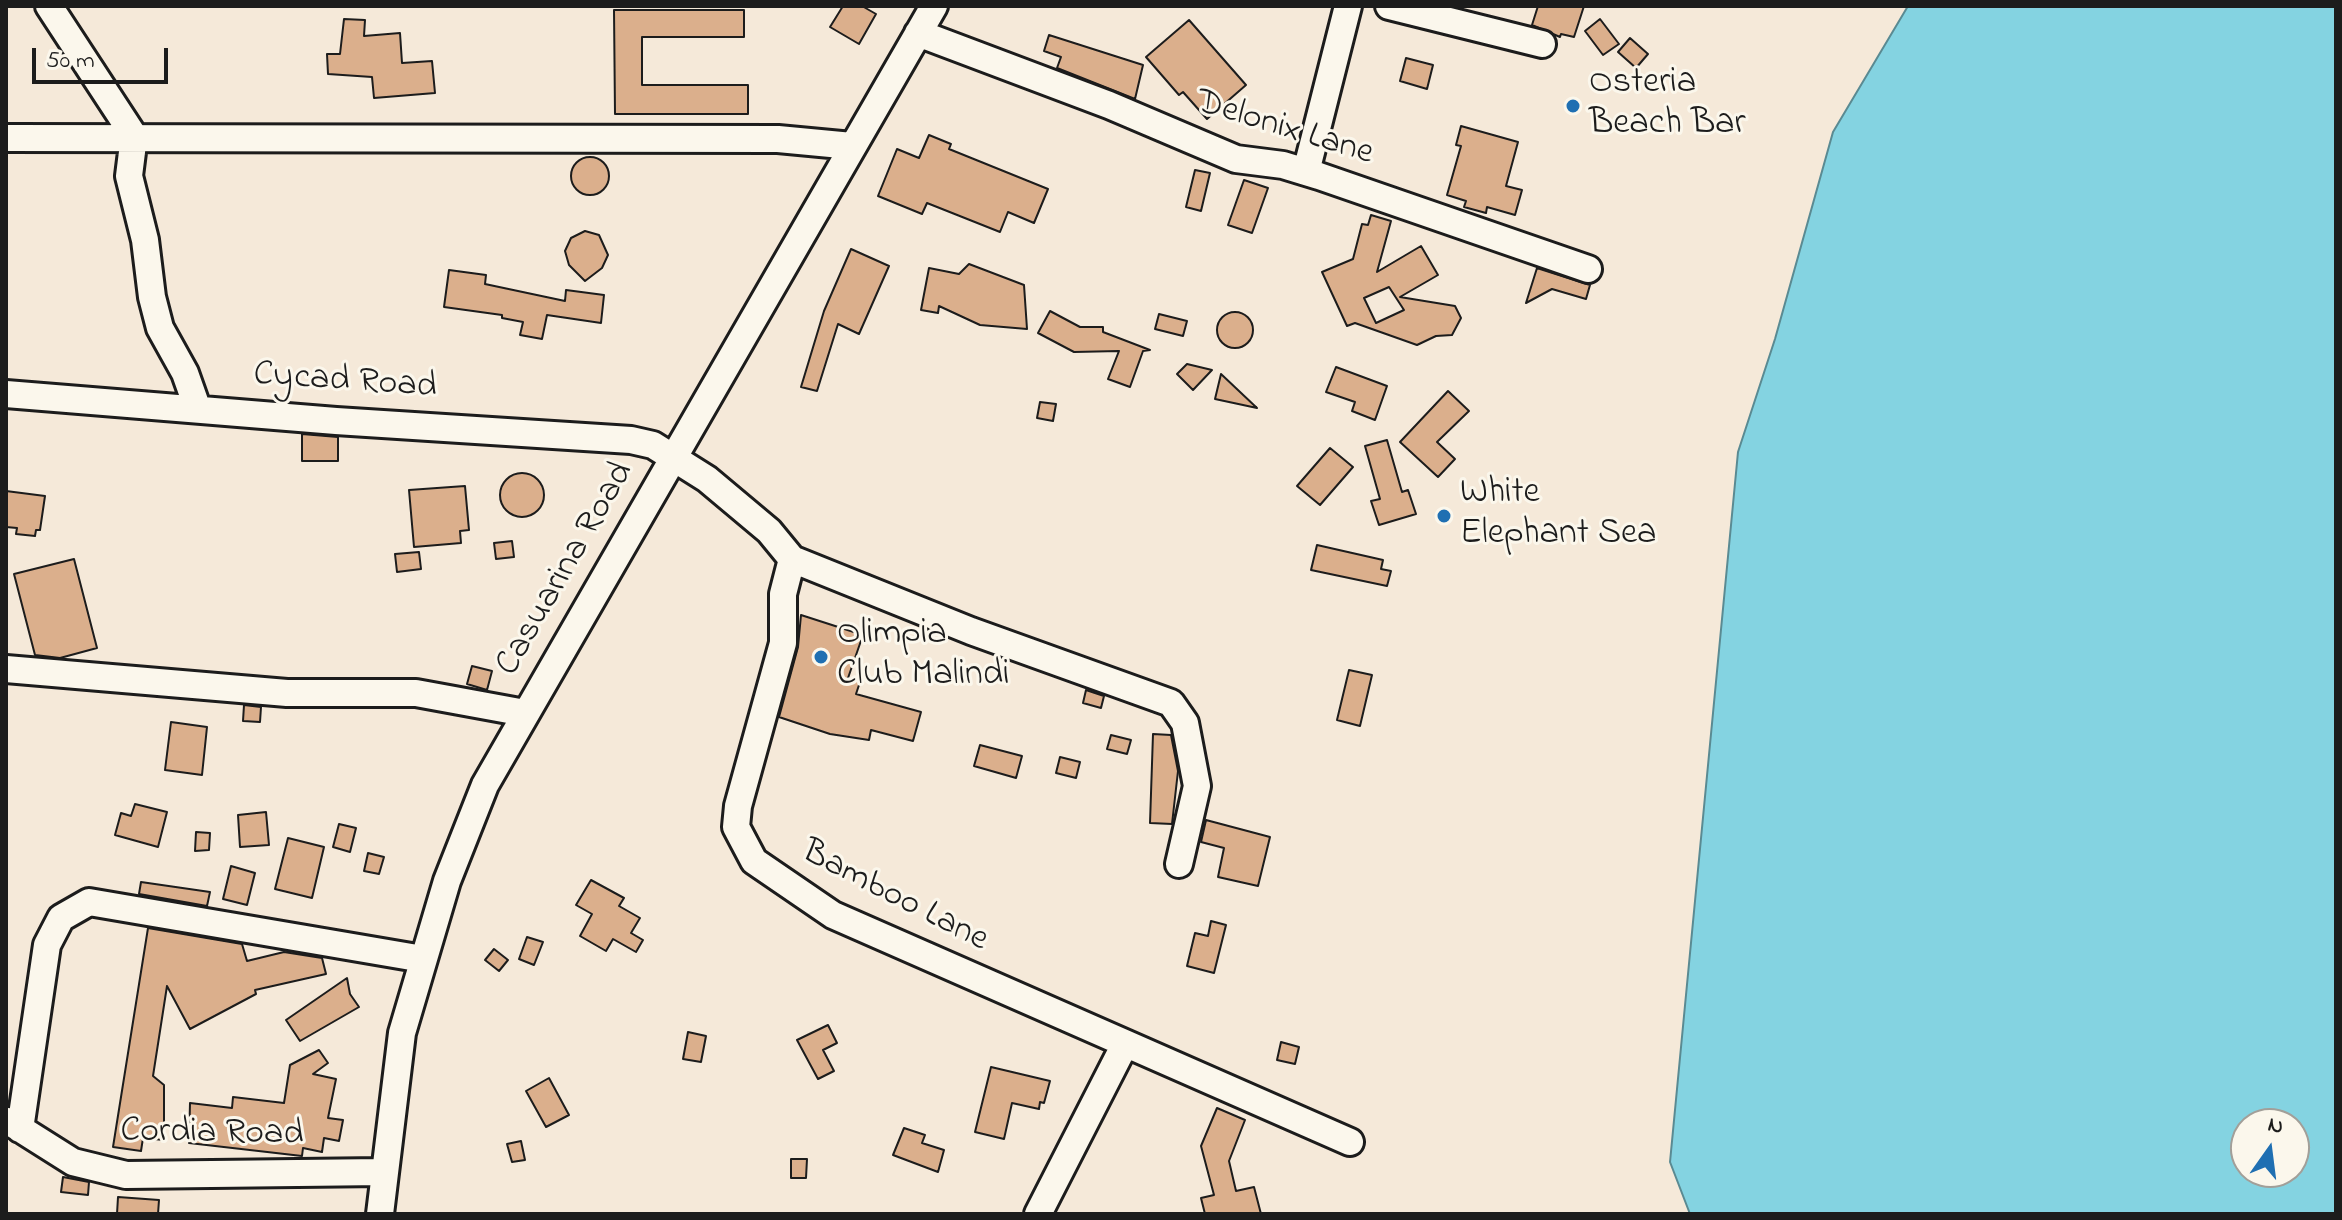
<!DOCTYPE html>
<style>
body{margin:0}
#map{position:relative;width:2342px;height:1220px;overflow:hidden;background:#f5e9d9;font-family:"Indie Flower",sans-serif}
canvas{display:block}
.frame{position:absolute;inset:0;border:8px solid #1c1c1c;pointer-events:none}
.north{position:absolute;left:2230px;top:1108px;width:80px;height:80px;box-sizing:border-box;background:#fbf7ec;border:2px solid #a29f99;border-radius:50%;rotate:14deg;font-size:22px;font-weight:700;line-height:32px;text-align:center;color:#1c1c1c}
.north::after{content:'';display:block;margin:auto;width:28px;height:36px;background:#1f6fb2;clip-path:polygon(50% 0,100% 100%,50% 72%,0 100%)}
.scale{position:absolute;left:32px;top:48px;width:136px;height:36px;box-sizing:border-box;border:4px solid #1c1c1c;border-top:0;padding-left:10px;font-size:24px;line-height:28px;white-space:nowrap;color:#1c1c1c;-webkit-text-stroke:6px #fbf7ec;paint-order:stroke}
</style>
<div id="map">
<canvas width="2342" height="1220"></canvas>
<div class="frame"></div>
<div class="north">N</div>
<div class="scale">50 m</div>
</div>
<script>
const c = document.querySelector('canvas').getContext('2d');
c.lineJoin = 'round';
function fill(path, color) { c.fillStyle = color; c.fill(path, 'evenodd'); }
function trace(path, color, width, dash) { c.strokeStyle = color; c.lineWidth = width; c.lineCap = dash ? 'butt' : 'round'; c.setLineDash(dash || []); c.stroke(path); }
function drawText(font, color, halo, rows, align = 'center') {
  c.font = font + ' "Indie Flower",sans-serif'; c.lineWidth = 6; c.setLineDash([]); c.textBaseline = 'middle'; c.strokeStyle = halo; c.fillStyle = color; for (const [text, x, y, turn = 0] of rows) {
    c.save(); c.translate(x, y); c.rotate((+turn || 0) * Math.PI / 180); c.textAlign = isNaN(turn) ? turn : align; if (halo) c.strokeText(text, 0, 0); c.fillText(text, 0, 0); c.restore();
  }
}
const water = new Path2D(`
 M1908 6H2336V1214H1690L1670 1162 1738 452 1775 339 1833 132ZM2246 1124H2294V1172H2246Z`);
const building = new Path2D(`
 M843 6H862L876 14 859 44 830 27Z
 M1538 6H1584L1574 37 1561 34 1560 37 1532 25Z
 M614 10H744V37H642V85H748V114H615Z
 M344 19 365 20 364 36 400 33 402 63 432 61 435 93 374 98 372 77 328 74 327 54H340Z
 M1600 19 1619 44 1603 55 1585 31Z
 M1189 20 1246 85 1207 119 1183 92 1179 95 1146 57Z
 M1049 35 1143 65 1135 99 1057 68 1061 57 1044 51Z
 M1630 38 1648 54 1636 68 1618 52Z
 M1406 58 1433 65 1427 89 1400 81Z
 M1461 126 1518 142 1506 186 1522 190 1515 215 1487 207 1486 213 1464 207 1466 201 1447 195 1461 146 1456 145Z
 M929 135 951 144 949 149 1048 189 1034 223 1008 212 1000 232 927 203 922 214 878 196 897 149 919 158Z
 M571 176a19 19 0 1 1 38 0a19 19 0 1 1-38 0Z
 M1195 170 1210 173 1201 211 1186 207Z
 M1244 180 1268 188 1252 233 1228 225Z
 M1371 215 1391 221 1377 272 1421 246 1438 275 1400 297 1455 306 1461 318 1452 335 1436 336 1417 345 1355 323 1347 326 1322 272 1353 259 1362 224 1368 225ZM1389 287 1404 310 1376 323 1364 298Z
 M585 231 599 235 608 255 602 268 585 281 569 265 565 251 571 238Z
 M851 249 889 266 859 334 838 324 817 391 801 387 824 311Z
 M969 264 1024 285 1027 329 980 325 939 306 938 313 921 310 929 268 959 274Z
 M1537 268 1590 285 1586 299 1552 289 1526 303Z
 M449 270 486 275 485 284 565 301 566 290 604 295 601 323 547 315 542 339 520 335 523 322 502 318V315L444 307Z
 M1050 311 1080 327H1103V332L1150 350 1143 351 1130 387 1108 379 1119 351 1074 352 1038 333Z
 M1217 330a18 18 0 1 1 36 0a18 18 0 1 1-36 0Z
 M1159 314 1187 321 1183 336 1155 329Z
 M1187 364 1212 370 1193 390 1177 374Z
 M1336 367 1387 386 1375 420 1352 411 1355 402 1326 392Z
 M1221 374 1257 408 1215 399Z
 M1448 391 1469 411 1437 442 1455 459 1438 477 1400 442Z
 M1040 402 1056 404 1053 421 1037 418Z
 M302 434 338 437V461H302Z
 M1387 440 1402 492 1408 490 1416 514 1379 525 1371 501 1380 499 1365 446Z
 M1330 448 1353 467 1320 505 1297 486Z
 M500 495a22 22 0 1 1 44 0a22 22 0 1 1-44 0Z
 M465 486 469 530 460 531 461 543 414 547 409 490Z
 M6 491 45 496 40 530H36L35 536 16 534 17 528 6 527Z
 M512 541 514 557 496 559 494 543Z
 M1317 545 1383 560 1381 569 1391 571 1387 586 1311 570Z
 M419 552 421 569 397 572 395 554Z
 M74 559 97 648 60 658 35 655 14 574Z
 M801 615 863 635 848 678 860 682 856 694 921 712 913 741 871 730 869 740 830 734 779 717 798 647Z
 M472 666 492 671 487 690 467 684Z
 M1349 670 1372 675 1360 726 1337 720Z
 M1086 690 1104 696 1101 708 1083 703Z
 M244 705 261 707 260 722 243 721Z
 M171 722 207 727 202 775 165 770Z
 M1153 734 1171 735 1178 771 1172 824 1150 823Z
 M1111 735 1131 740 1127 754 1107 749Z
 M980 745 1022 756 1016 778 974 766Z
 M1060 757 1080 762 1076 778 1056 773Z
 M135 804 167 812 158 847 115 835 121 813 131 816Z
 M266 812 269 845 240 847 238 815Z
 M1206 820 1270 837 1258 886 1218 877 1224 848 1201 842Z
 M339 824 356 828 350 852 333 847Z
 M196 832 210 833 209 850 195 851Z
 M288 838 324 847 312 898 275 889Z
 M368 853 384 857 379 874 364 871Z
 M231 866 255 873 247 905 223 899Z
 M591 880 624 898 619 906 640 918 631 933 643 940 636 952 613 939 606 951 580 936 592 914 576 905Z
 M141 882 210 892 207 906 139 894Z
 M1211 921 1226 925 1214 973 1187 966 1195 933 1208 936Z
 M148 928 242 944 247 961 284 952 322 958 326 974 255 990 256 994 190 1029 167 986 153 1076 164 1085V1140L143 1138 141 1151 113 1147Z
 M527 937 543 942 534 965 519 959Z
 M494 949 508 960 499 971 485 960Z
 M347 978 350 994 359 1007 300 1041 286 1020Z
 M828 1025 837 1043 823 1050 834 1071 818 1079 797 1040Z
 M688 1032 706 1036 701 1062 683 1059Z
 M1281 1042 1299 1047 1295 1064 1277 1060Z
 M319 1050 328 1063 313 1074 336 1079 328 1118 343 1120 339 1141 324 1138 322 1152 303 1148 302 1156 189 1143 190 1103 232 1108 233 1097 284 1103 290 1065Z
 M991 1067 1050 1081 1044 1103 1040 1102 1039 1109 1012 1103 1004 1139 975 1132Z
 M549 1078 569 1115 546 1127 526 1091Z
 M1217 1108 1245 1120 1229 1161 1236 1191 1254 1187 1261 1214H1205L1201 1198 1214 1195 1201 1146Z
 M904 1128 925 1135 922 1143 944 1150 938 1172 893 1155Z
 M521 1141 525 1160 512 1162 507 1144Z
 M791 1159H807L806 1178H791Z
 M63 1177 89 1182 88 1195 61 1192Z
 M118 1197 159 1200 158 1214H117Z`);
const minor = new Path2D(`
 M49 6 134 136 129 176 145 240 152 297 160 328 185 373 197 407
 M1389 6 1542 44
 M918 33 1109 105 1236 159 1283 165 1319 176 1588 269
 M6 138 778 139 852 146
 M1306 172 1348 6
 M6 394 336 421 631 440 653 445 707 479 769 531 792 559 783 594V643L738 806 736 827 754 861 833 915 1350 1142
 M792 559 971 631 1171 703 1185 723 1197 786 1179 864
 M6 669 287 693H416L525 713
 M8 1121 73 1162 126 1175 383 1172
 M20 1129 47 945 61 918 89 902 423 959
 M380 1214 402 1033 447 881 485 785 934 6
 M1038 1214 1125 1044`);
const markers = [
 [1573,106,8,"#1f6fb2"],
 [1444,516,8,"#1f6fb2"],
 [821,657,8,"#1f6fb2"]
];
const poiNames = [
 ["Osteria",1589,85],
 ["Beach Bar",1589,126],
 ["White",1460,495],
 ["Elephant Sea",1460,536],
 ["Olimpia",837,636],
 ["Club Malindi",837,677]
];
const streetNames = [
 ["Delonix Lane",1284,130,17],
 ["Cycad Road",345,383,4],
 ["Casuarina Road",567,570,-60],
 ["Bamboo Lane",894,898,27],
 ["Cordia Road",212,1135,1]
];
fill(water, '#84d3e1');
trace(water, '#5a8a92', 2);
fill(building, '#dbaf8c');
trace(building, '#1c1c1c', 2);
trace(minor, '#1c1c1c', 32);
trace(minor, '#fbf7ec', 26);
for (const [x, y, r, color] of markers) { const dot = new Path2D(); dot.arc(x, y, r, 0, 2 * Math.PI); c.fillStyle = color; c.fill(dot); trace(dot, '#fbf7ec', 3); }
drawText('36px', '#1c1c1c', '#fbf7ec', poiNames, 'left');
drawText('36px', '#1c1c1c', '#fbf7ec', streetNames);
</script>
